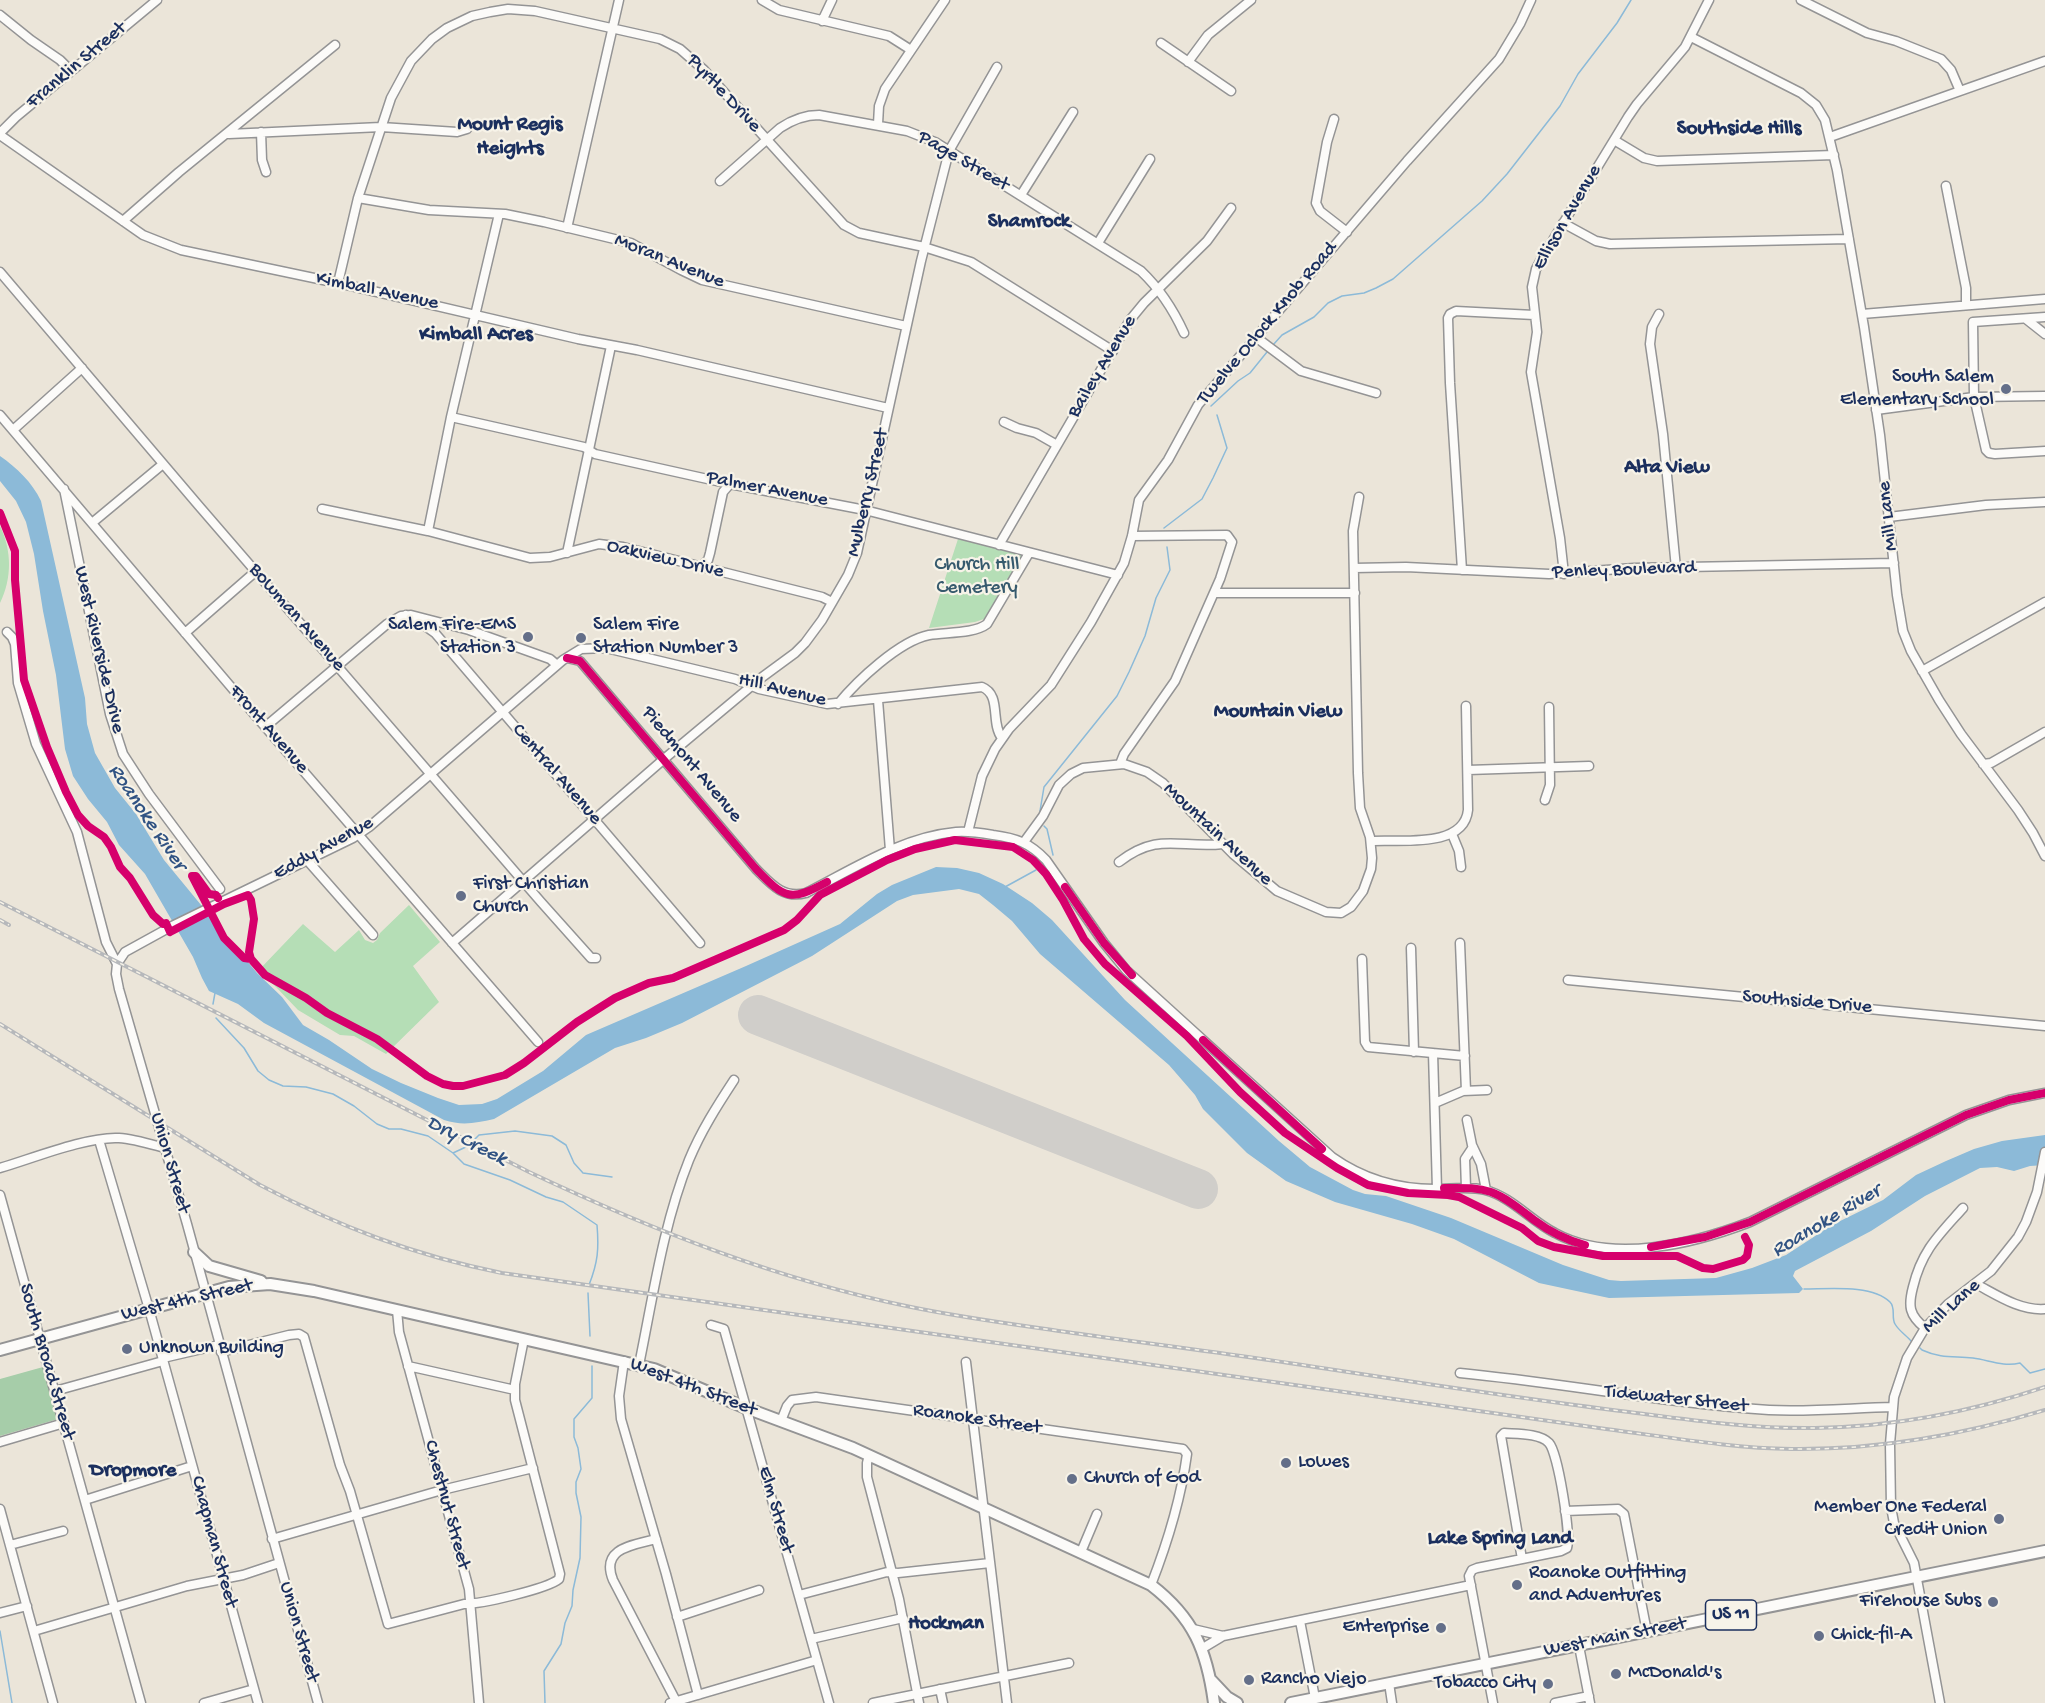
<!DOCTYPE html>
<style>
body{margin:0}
canvas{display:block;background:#ebe5d9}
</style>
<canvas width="2045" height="1703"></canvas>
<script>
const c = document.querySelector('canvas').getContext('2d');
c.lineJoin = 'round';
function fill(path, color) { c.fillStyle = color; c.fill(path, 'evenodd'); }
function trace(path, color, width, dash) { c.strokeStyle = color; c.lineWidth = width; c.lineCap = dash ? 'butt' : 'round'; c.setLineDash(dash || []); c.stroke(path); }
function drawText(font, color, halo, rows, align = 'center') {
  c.font = font + ' "Gochi Hand",sans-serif'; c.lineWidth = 4.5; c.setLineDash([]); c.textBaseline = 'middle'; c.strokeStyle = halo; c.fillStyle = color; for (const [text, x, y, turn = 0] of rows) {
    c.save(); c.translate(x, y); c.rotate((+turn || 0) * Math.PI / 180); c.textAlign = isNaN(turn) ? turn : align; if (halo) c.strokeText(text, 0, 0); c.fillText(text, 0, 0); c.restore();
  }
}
const green = new Path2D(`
 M0 526C12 551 12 578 0 603Z
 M958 539 1022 555 1023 559 984 619 975 622 929 628Z
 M409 905 440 942 413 966 439 1002 386 1054 354 1036 340 1035 298 1010 276 987 258 971 303 924 335 952 359 930 365 940 373 943 377 940 380 933Z`);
const forest = new Path2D(`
 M43 1367 58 1419 0 1436V1379Z`);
const water = new Path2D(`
 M0 456C17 468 32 482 41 501L85 698 87 724 95 753 115 788 136 814 164 860 257 973 282 997 303 1025 329 1040 372 1069 401 1083 438 1098 459 1105 482 1104 497 1099 543 1071 586 1035 746 966 840 924 877 894 892 885 936 867 957 868 979 873 1003 884 1032 903 1052 920 1125 1000 1279 1141 1310 1167 1353 1190 1365 1194 1386 1196 1451 1218 1563 1265 1609 1280 1621 1281 1716 1278 1752 1268 1786 1255 1832 1225 1883 1200 1916 1175 1946 1161 1974 1149 2002 1141 2045 1135V1165L2030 1166 2014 1171 1997 1167 1980 1168 1925 1196 1871 1231 1795 1271 1793 1276 1803 1289 1799 1293 1609 1298 1539 1283 1454 1239 1412 1224 1335 1202 1286 1181 1247 1153 1203 1109 1195 1095 1169 1065 1040 954 1012 921 993 905 979 894 959 889 913 895 897 901 812 956 682 1023 646 1038 615 1048 494 1119C476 1123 462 1126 444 1120L264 1023 238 1004 209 991 202 978 193 957 145 874 119 845 107 822 88 799 73 776 65 749 56 675 43 611 34 554 26 522 16 501 0 481Z`);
const stream = new Path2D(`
 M1273 345 1282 335 1314 317 1328 303 1342 296 1364 293 1376 288 1393 279 1482 201 1507 174 1560 106 1578 74 1617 23 1631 0
 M1211 406 1238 381 1250 373 1267 352
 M1164 528 1202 499 1213 478 1227 448 1217 415
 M1040 811 1044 787 1117 696 1129 672 1145 636 1156 598 1170 570 1167 547
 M1044 826 1047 829 1053 855
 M1005 887 1036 870
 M213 1004 215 993
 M216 1018 244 1048 258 1071 269 1080 283 1086 306 1087 333 1094 354 1106 377 1124 389 1129H401L428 1136 453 1153 464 1164 510 1180 546 1197 563 1202 597 1225C599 1249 598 1262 589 1285
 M474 1140 479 1135 515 1131 552 1136 566 1145 574 1163 583 1173 612 1177
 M453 1153 468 1146
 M1804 1289C1828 1289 1872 1284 1890 1302 1896 1308 1891 1317 1895 1324 1899 1331 1907 1336 1911 1341
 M588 1293 590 1336
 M1920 1348 1922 1350C1942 1359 1953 1356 1973 1358 1989 1360 2003 1367 2020 1363L2030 1373 2045 1369
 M0 1631 12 1703
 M545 1703 544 1671 561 1644 565 1623 572 1606 573 1590 580 1558 581 1517 576 1493V1482L581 1469 578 1448 574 1437V1419L592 1398V1366`);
const runway = new Path2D(`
 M758 1015 1198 1189`);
const minor = new Path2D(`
 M762 0 779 10 889 36 911 50
 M1801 0 1867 33 1896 41 1941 59 1951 70 1960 91
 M0 15 31 40 60 60 71 71
 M822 21 832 0
 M1691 37 1801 93 1816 105 1825 120 1837 170 1864 327 1880 435 1897 595 1903 631 1911 651 1939 700 1961 734 2018 810 2033 833 2045 856
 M1161 43 1231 91
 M1188 62 1208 35 1251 0
 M1334 119 1327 142 1316 203 1320 211 1347 232
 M878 124 879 106 885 89 945 0
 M261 132 262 160 266 172
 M0 133 16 117 157 0
 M229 134 381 127 457 132 467 129
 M0 135 143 235 181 250 347 285 578 339 637 350 888 408
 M1830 137 2045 61
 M1614 140 1644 158 1657 161 1834 155
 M720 181 780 128C792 120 804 115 819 115L907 131 935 142 1141 271C1160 289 1173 309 1184 333
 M1946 186 1966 288V305
 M1021 195 1073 112
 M358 198 429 210 505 214 544 222 631 243 681 270 702 280 906 326
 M123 221 179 172 335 45
 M1563 223 1596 241 1610 244 1849 239
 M567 228 619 0
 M1098 243 1150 159
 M0 272 199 506 541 902 591 958H596
 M338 283 358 198 391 98 411 61 432 39 447 28 472 16 490 12 508 9 535 11 660 39 680 49 704 70 844 225 859 233 924 247 971 262 1113 351
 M1659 314 1652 327 1650 344 1663 434 1676 568
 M1862 314 2045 299
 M2045 317 1973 322 1974 397 1986 450 1989 453 1995 454 2045 451
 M2026 319 2045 334
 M1257 338 1301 371 1376 393
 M1876 410 1974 397 2045 396
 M0 415 254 714 538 1042
 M451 417 584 447 595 454 730 484 865 510 1118 575
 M1004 422 1017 428 1036 433 1057 445
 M13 430 82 368
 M64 489 110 714 123 754 149 794 220 889
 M322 509 428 531 530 558 550 557 599 544 623 547 822 597 832 602
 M1889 517 1986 505 2045 502
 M92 523 163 464
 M428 531 451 417 499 214
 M999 545 1130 320 1144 303 1207 241 1231 208
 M567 553 611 346
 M702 566 708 560 710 553 723 492 730 484
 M1354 568 1406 567 1549 574 1634 568 1894 563
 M1462 570 1450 383 1448 318 1450 314 1456 311 1534 315
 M1564 574 1560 538 1531 372 1537 332 1532 287 1536 269 1542 258 1628 117 1637 104 1685 47 1709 0
 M1214 593H1355
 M406 615 418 621 435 633 700 943
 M7 632 12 637 15 644 18 683 36 744 77 832 106 942 117 964 116 974 119 989 187 1224 318 1703
 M185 633 255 572
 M567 658 580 661 756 869C771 884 783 899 806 893 853 869 902 837 956 832 968 831 981 833 993 835 1016 838 1030 843 1046 860L1104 943 1126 970 1332 1157C1363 1179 1397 1189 1435 1189 1451 1189 1469 1186 1485 1190 1512 1197 1531 1221 1555 1233 1612 1264 1693 1244 1750 1222L1966 1115 2009 1100 2045 1093
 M1922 671 2045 602
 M878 700 890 850
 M838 704C857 681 899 641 929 635 945 632 974 634 987 624L1029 553
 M265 727 387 624 401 616 411 615 469 630 550 659 557 665
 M1120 764 1124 754 1175 681 1220 579 1232 542 1227 535 1132 536
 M1983 764 1991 763 2045 732
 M1468 770 1589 766
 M1545 800 1550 785 1549 707
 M968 832 982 776 995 749 1009 729 1051 685 1091 622 1124 563 1132 536 1139 500 1168 460 1198 405 1407 161 1499 59 1520 24 1531 0
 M1452 834 1459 851 1461 867
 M1371 841C1400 839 1464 849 1468 810L1466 706
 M1024 842 1043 816 1059 785 1071 774 1083 768 1124 764 1147 772 1163 783 1233 854 1277 891 1326 912 1341 913 1351 907 1363 891 1371 869 1372 858 1370 837 1360 808 1358 773 1353 531 1359 497
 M307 860 373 935
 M1119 862C1159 831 1180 849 1223 844
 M452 943 664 759 761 678 795 653 805 643 822 620 848 575 857 553 921 261 949 151 997 67
 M1460 943 1466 1091
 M1411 948 1414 1052
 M1362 959 1365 1042 1368 1047 1465 1056
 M117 964 125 952 174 925 353 838 369 827 563 660 581 649 606 648 735 679 759 689 827 704 982 687C1002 695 990 723 1002 738
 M1568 980 2045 1026
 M1433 1053 1437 1189
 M1435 1103 1463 1091 1487 1090
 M1467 1120 1472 1145 1481 1164 1486 1190
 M99 1140 149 1309 258 1703
 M0 1168C31 1159 88 1136 119 1138 134 1139 150 1144 165 1148
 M1466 1188 1465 1159 1473 1147
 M0 1195 141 1703
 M1976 1284C1997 1295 2020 1311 2045 1309
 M397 1310 399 1332 469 1589 479 1703
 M711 1325 724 1329 829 1703
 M1925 1328C1909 1315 1908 1306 1913 1287 1922 1250 1939 1235 1963 1208
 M221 1352 289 1335 299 1334 304 1337 340 1465 350 1491 388 1624 464 1604C481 1604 547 1589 559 1579L560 1574 515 1400V1384L524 1339
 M163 1358 219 1345
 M624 1361 619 1396 621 1419 666 1574 698 1695
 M966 1362 1007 1703
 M639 1365C653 1297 663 1225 689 1160 701 1131 717 1106 734 1080
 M408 1366 515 1390
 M1460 1373C1563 1383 1665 1403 1769 1410 1810 1412 1851 1408 1893 1407
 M55 1391 163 1361
 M781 1421 787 1406 792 1400 816 1397 1183 1449 1187 1454C1181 1498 1167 1544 1151 1585
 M0 1442 64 1423
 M869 1455 867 1463V1477L899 1599 919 1703
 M85 1500 192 1466
 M0 1509 53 1703
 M1565 1511 1618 1509 1624 1514 1647 1632
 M272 1539 442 1490 533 1468
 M656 1539C633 1545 600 1548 613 1580L677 1703
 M10 1545 63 1531
 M1081 1552 1097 1514
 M799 1595 887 1572 898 1573 990 1563
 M0 1613 27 1606
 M677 1617 759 1590
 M1300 1621 1315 1698
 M1193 1629 1223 1636 1471 1585
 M34 1631 187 1586 243 1575 279 1563
 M811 1639 903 1618
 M1579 1646 1590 1703
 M1203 1648 1223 1636
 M1389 1683 1392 1703
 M940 1689 943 1703
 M204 1703 254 1689
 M670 1703 817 1660
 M873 1703 1069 1663
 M1493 1703 1469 1576 1472 1570 1477 1568 1522 1559 1501 1436 1504 1433C1516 1434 1540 1433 1549 1443 1558 1453 1571 1534 1567 1548L1561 1551 1522 1559
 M1555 1703 1589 1696
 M1940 1703 1914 1563 1894 1523 1891 1507 1890 1444 1894 1397 1907 1358 1925 1328 1948 1304 1991 1271 2018 1237 2026 1222 2037 1192 2045 1152`);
const major = new Path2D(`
 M194 1252 209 1266 261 1281
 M0 1350 229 1287 270 1284 314 1291 654 1369 746 1408 853 1448 1151 1585C1194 1618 1207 1651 1214 1703
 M1211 1680 1227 1697 1237 1703
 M1291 1703 2045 1551`);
const rail = new Path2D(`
 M0 902 529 1172C652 1230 778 1280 911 1307 964 1318 1019 1325 1073 1333 1160 1345 1248 1356 1335 1370 1433 1385 1531 1400 1629 1412 1691 1420 1753 1429 1815 1428 1893 1427 1971 1412 2045 1387
 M0 920 9 925
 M0 1024 260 1185C340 1227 413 1255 502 1273L1606 1429C1668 1437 1730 1448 1792 1449 1879 1450 1963 1435 2045 1410`);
const cycleway = new Path2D(`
 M0 513 15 551V580L24 680 47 747 66 792 78 815 88 826 104 837 111 847 120 867 130 878 153 915 163 924 166 923 170 932 224 904 248 895 251 900 254 919 249 952 251 959 265 975 306 998 327 1013 377 1039 427 1076 443 1084 453 1086H463L505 1075 524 1063 577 1022 615 998 649 983 673 978 784 930 797 920 820 895 887 860 915 849 955 840 1013 847 1033 860 1046 874 1063 900 1084 939 1105 964 1187 1036 1240 1092 1285 1133 1337 1168 1368 1185 1408 1193 1448 1195 1459 1197 1522 1228 1538 1241 1554 1247 1603 1256H1677L1703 1268 1713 1269 1743 1260 1747 1256 1749 1245 1745 1237
 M567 658 580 661 756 869C785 899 790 902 827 882
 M1065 887 1104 943 1132 975
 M218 898 216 895 209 894 196 876H192L224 938 244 958 251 959
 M1203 1040 1322 1149
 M1444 1188C1460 1188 1476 1187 1491 1192 1507 1198 1521 1210 1534 1220 1550 1232 1566 1240 1585 1245
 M1651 1247 1705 1237 1750 1222 1966 1115 2009 1100 2045 1093`);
const markers = [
 [2006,389,6,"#646f89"],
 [528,637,6,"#646f89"],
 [581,638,6,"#646f89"],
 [461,896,6,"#646f89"],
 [127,1349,6,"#646f89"],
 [1286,1463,6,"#646f89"],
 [1072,1479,6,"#646f89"],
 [1999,1519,6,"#646f89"],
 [1517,1585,6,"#646f89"],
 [1993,1602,6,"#646f89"],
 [1441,1628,6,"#646f89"],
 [1819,1636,6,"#646f89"],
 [1616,1674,6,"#646f89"],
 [1249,1680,6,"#646f89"],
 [1548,1684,6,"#646f89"]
];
const shields = [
 [1731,1615,51]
];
const shieldNames = [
 ["US 11",1731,1615]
];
const streetNames = [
 ["Franklin Street",77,66,-40],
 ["Pyrtle Drive",723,94,47],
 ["Page Street",963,162,30],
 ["Ellison Avenue",1568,218,-60],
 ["Moran Avenue",669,262,22],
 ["Kimball Avenue",377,292,12],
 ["Twelve Oclock Knob Road",1268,324,-50],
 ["Bailey Avenue",1103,367,-59],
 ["Palmer Avenue",767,490,11],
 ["Mulberry Street",869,493,-77],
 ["Mill Lane",1889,516,-96],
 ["Oakview Drive",665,560,13],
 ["Penley Boulevard",1624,571,-2],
 ["Bowman Avenue",296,618,49],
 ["West Riverside Drive",98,650,77],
 ["Hill Avenue",782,691,14],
 ["Front Avenue",268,730,49],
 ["Piedmont Avenue",691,765,50],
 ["Central Avenue",556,775,49],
 ["Mountain Avenue",1217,835,43],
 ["Eddy Avenue",324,849,-29],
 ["Southside Drive",1807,1003,5],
 ["Union Street",169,1163,74],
 ["West 4th Street",187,1301,-13],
 ["Mill Lane",1952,1307,-42],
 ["South Broad Street",46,1362,74],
 ["West 4th Street",693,1388,21],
 ["Tidewater Street",1676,1400,6],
 ["Roanoke Street",977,1420,8],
 ["Chestnut Street",446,1505,75],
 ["Elm Street",775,1510,74],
 ["Chapman Street",213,1542,75],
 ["Union Street",298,1632,74],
 ["West Main Street",1615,1638,-11]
];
const poiNames = [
 ["South Salem",1994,378,"right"],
 ["Elementary School",1994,401,"right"],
 ["Salem Fire-EMS",516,626,"right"],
 ["Station 3",516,649,"right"],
 ["Salem Fire",593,626],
 ["Station Number 3",593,649],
 ["First Christian",473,885],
 ["Church",473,908],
 ["Unknown Building",139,1349],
 ["Lowes",1298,1463],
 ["Church of God",1084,1479],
 ["Member One Federal",1987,1508,"right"],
 ["Credit Union",1987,1531,"right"],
 ["Roanoke Outfitting",1529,1574],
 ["and Adventures",1529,1597],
 ["Firehouse Subs",1981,1602,"right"],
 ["Enterprise",1429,1628,"right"],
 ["Chick-fil-A",1831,1636],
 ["McDonald's",1628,1674],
 ["Rancho Viejo",1261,1680],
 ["Tobacco City",1536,1684,"right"]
];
const parkNames = [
 ["Church Hill",977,566],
 ["Cemetery",977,589]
];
const neighbourhoodNames = [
 ["Mount Regis",510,126],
 ["Heights",510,150],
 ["Southside Hills",1739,130],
 ["Shamrock",1029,223],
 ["Kimball Acres",476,336],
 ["Alta View",1667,469],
 ["Mountain View",1278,713],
 ["Dropmore",133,1472],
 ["Lake Spring Land",1500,1540],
 ["Hockman",946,1625]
];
const waterNames = [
 ["Roanoke River",146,818,56],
 ["Dry Creek",466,1142,27],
 ["Roanoke River",1827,1222,-31]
];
fill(green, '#b5deb6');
fill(forest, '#a6cda9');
fill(water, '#8cbad8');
trace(stream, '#8cbad8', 1.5);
trace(runway, '#d0ceca', 40);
trace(minor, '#949495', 11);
trace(major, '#949495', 14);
trace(minor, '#fcfbf9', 8);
trace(major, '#fcfbf9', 10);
trace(rail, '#b6b8bb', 4);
trace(rail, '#f7f3e8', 1.5, [4.5]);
trace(cycleway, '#d6006c', 8);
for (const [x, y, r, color] of markers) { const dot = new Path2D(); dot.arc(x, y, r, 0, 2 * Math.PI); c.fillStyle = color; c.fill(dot); trace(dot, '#f7f3e8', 2); }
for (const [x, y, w] of shields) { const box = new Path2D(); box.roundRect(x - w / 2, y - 15, w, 30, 4.5); c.fillStyle = '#f7f3e8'; c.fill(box); trace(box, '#1b2f5e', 1.5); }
drawText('bold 18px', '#1b2f5e', null, shieldNames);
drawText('20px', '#1b2f5e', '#f7f3e8', streetNames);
drawText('20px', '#1b2f5e', '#f7f3e8', poiNames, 'left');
drawText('20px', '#365a6d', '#f7f3e8', parkNames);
drawText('bold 21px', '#1b2f5e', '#f7f3e8', neighbourhoodNames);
drawText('italic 21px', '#315383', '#f7f3e8', waterNames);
</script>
